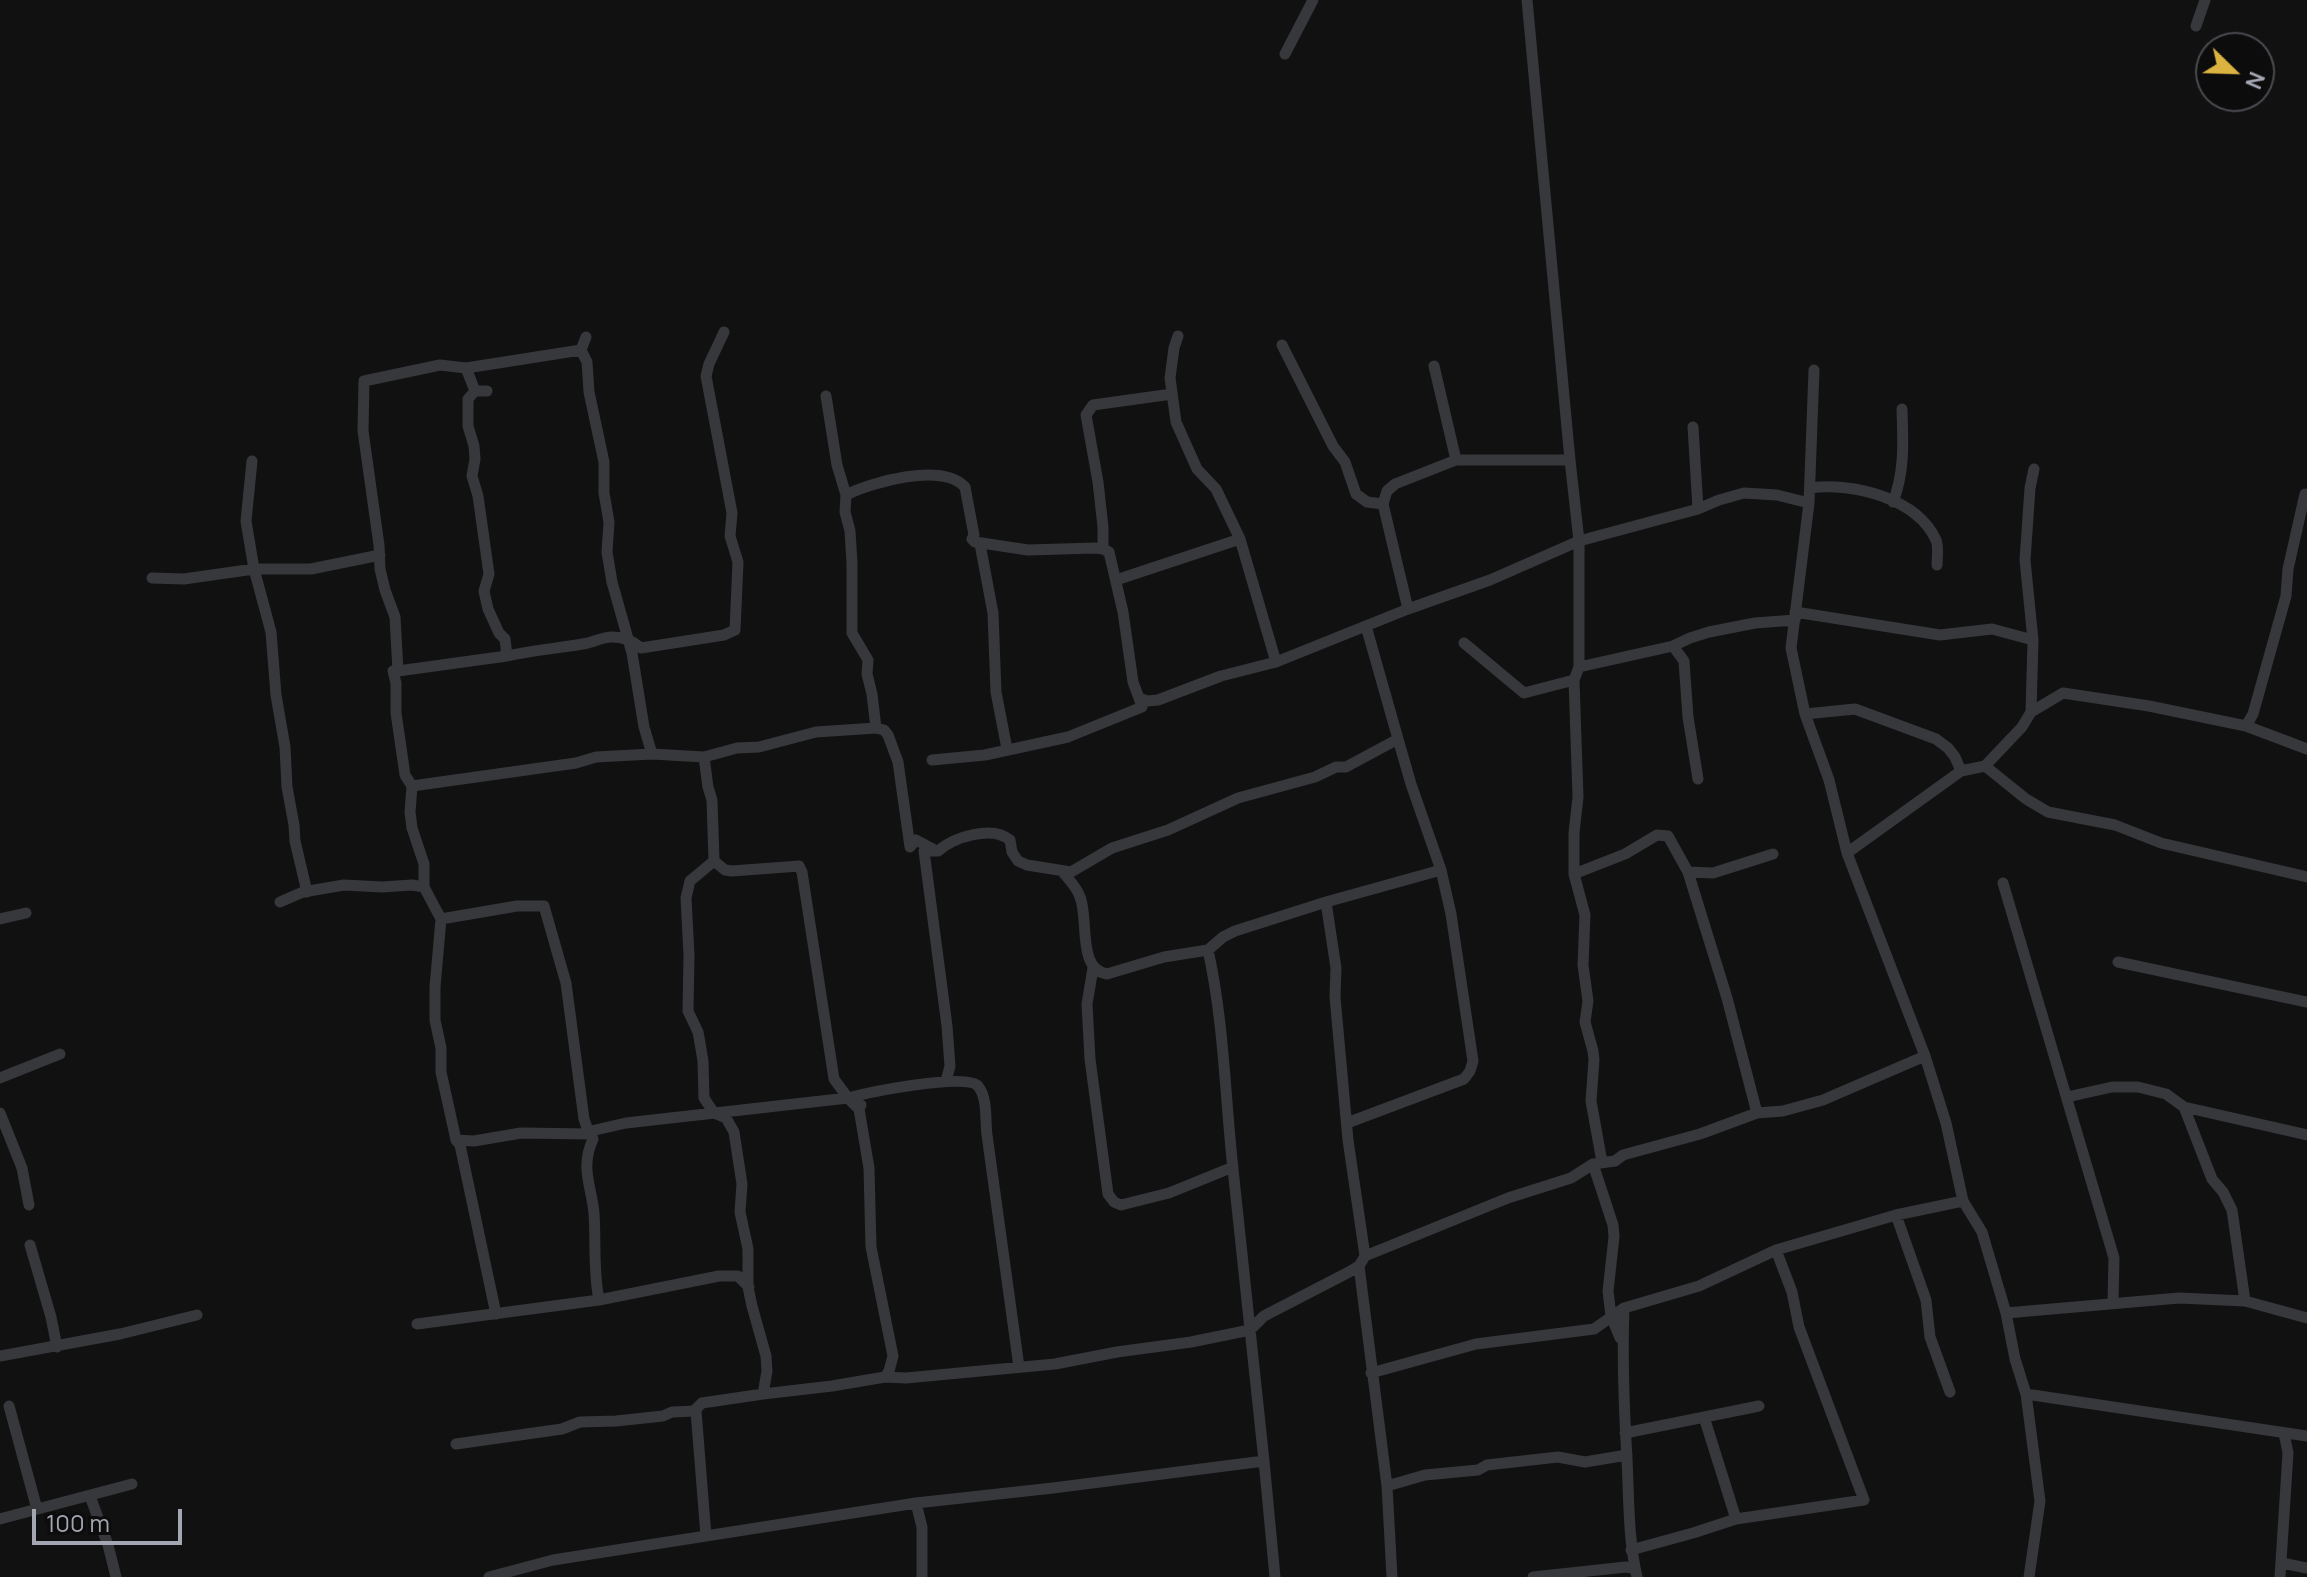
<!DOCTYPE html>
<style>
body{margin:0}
#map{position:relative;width:2307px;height:1577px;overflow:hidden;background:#111112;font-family:Manrope,sans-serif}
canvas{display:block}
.north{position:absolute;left:2195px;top:32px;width:80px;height:80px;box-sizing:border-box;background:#0c0c0d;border:2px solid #494a4f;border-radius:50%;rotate:113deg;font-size:22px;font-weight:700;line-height:32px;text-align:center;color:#a4a7b1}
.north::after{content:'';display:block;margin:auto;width:28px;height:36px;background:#dbb340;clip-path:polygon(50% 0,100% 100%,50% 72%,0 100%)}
.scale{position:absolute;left:32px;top:1509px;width:150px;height:36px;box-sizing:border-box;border:4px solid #a4a7b1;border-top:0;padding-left:10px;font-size:24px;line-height:28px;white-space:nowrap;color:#a4a7b1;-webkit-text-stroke:6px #0c0c0d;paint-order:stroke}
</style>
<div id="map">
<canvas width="2307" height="1577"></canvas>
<div class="north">N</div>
<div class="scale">100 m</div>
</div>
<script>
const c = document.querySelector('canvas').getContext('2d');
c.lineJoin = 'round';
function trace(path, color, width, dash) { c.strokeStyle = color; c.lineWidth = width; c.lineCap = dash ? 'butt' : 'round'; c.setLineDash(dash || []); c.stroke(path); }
const street = new Path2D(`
 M1527 0 1570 460 1579 541V667
 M2196 26 2205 0
 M1285 54 1313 0
 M1178 336 1174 348 1170 378 1176 422 1197 469 1216 489 1240 539 1276 662
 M586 337 581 350 587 362 589 392 604 462V493L609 522 607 552 612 582 632 653 644 727 652 754
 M1282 345 1333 446 1345 462 1356 494 1367 502 1383 504
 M1434 366 1456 460
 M466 368 581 350
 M1814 370 1809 503 1791 648 1805 714 1829 780 1847 853 1925 1056 1946 1123 1963 1201 1982 1232 2006 1313 2015 1359 2026 1394 2040 1501 2029 1577
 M475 391 466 368 440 365 364 381 363 431 379 545 380 569 385 590 395 617 398 671H393L396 683V713L404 768 405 775 412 786 410 812 412 828 424 864V887L441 919 435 987V1020L441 1048V1072L456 1140 474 1141 521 1133 589 1134 591 1131 626 1123 848 1098C866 1093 967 1072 978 1086 988 1098 985 1121 987 1135L1019 1367
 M487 391H475L468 399V426L474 446 475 459 472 476 478 496 489 574 484 591 488 609 499 633 505 639 507 656C534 650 561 648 588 643 596 641 603 637 612 637 623 637 633 641 641 648L724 635 735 630 738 562 730 536 732 513 706 376 709 364 724 332
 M1172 394 1093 405 1086 415 1098 482 1103 527V549L1109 552 1123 612 1133 682 1139 698 1147 701 1158 700 1221 676 1276 662 1408 609 1490 580 1579 541 1698 509 1719 500 1744 493 1777 495 1809 503
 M826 396 837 465 846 495 845 512 850 531 852 563V633L868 660 867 674 872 694 876 728
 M1693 427 1698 509
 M252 461 246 521 254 569 271 632 276 695 285 747 287 787 294 825 295 841 307 892
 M1810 488C1852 482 1917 498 1936 540 1939 547 1937 557 1937 565
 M846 495C872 482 942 462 965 487L974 535 972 539 975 542 1028 550 1095 548 1103 549
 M1893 502C1905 471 1903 442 1902 409
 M980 544 993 613 996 692 1007 749
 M152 578 184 579 254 569H311L380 555
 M1116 580 1240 539
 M1408 609 1383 504 1387 491 1395 484 1456 460H1570
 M1795 612 1940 635 1992 629 2033 640
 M1366 626 1398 739
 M1464 643 1524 693 1574 680
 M1673 646 1684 661 1688 717 1698 779
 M398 671 507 656
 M2031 712 2033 640 2025 560 2030 488 2034 469
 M1805 714 1855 709 1936 739 1948 748 1955 757 1961 771
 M2246 726 2307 749
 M704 757 708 787 712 800 714 861 725 870 732 871 799 866 802 872 834 1079 848 1098 859 1109
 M932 760 985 755 1068 737 1142 707 1139 698
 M1985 766 2026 799 2048 812 2115 825 2161 843 2307 877
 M412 786 576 763 596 757 652 754 704 757 737 748 759 747 816 732 876 728 884 730 888 735 898 762 910 847 916 840 933 849
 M1847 853 1961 771 1985 766 2022 727 2031 712 2063 693 2149 706 2246 726 2253 714 2286 596 2288 569 2305 494
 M714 861 690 881 686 898 689 955 688 1011 698 1032 700 1043 703 1061 704 1098 714 1113 726 1118 734 1132 742 1184 740 1212 748 1249V1287L752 1306 766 1356 767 1371 763 1394
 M1062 871C1068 879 1077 887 1080 897 1089 918 1077 970 1107 974L1164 957 1208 950 1223 937 1235 931 1326 902 1441 870
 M1688 872 1727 998 1757 1113
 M1574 874 1625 854 1657 835 1668 836 1688 872 1713 873 1773 854
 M2003 883 2114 1258 2113 1302
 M280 902 303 892 344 885 382 887 412 885 424 887
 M1326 902 1336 968 1335 997 1348 1140 1365 1256
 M0 919 26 913
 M441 919 517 906H544L566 983 584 1119 589 1134 593 1139C580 1168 591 1184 594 1213 596 1243 593 1270 599 1300
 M1208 950C1224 1022 1225 1096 1233 1169 1243 1266 1254 1364 1264 1461
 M2118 962 2307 1002
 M1093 968 1087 1004 1090 1059 1108 1194 1114 1202 1121 1205 1169 1193 1233 1167
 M0 1078 60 1054
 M946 1081 950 1066 947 1026 924 851H938C954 837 992 825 1010 840L1012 852 1018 861 1027 865 1071 872 1112 848 1168 830 1238 798 1315 777 1336 767H1346L1398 739 1411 784 1441 870 1451 914 1473 1061 1470 1071 1464 1079 1347 1123
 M2067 1097 2112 1087H2138L2166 1094 2184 1107 2307 1135
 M861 1105 859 1109 869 1168 871 1247 893 1356 889 1371 885 1377
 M2184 1107 2212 1179 2223 1192 2232 1210 2245 1301
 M0 1113 22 1168 29 1205
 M456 1140 460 1145 496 1314
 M1602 1162 1591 1101 1594 1060 1593 1051 1585 1022 1588 1001 1583 965 1585 915 1574 874V833L1578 797 1574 680 1579 667 1673 646 1690 638 1709 632 1755 623 1795 620
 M1593 1164 1613 1225 1614 1237 1608 1291 1611 1316 1620 1338
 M1896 1215 1926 1300 1930 1337 1950 1392
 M30 1245 51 1317 57 1347
 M1359 1266 1387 1486 1392 1577
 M1624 1308C1622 1358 1624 1408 1627 1459 1629 1498 1628 1538 1637 1577
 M2006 1313 2179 1298 2245 1301 2307 1318
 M417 1324 599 1300 719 1276H738L749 1287
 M0 1356 120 1334 197 1315
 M1371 1373 1476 1344 1594 1329 1624 1308 1699 1286 1776 1250 1896 1215 1963 1201
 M2026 1394 2307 1436
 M9 1406 37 1509
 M1704 1417 1736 1519 1864 1500 1799 1327 1792 1292 1776 1250
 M1625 1433 1759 1406
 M456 1444 562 1429 580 1422 616 1421 663 1416 672 1412 696 1411V1415
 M1387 1486 1425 1475 1478 1470 1487 1465 1558 1457 1585 1462 1627 1455
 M90 1496 108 1545 116 1577
 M916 1503 922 1527V1577
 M0 1519 132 1484
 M706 1536 696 1411H694L702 1403 763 1394 832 1386 885 1377 906 1378 1055 1364 1117 1352 1191 1342 1250 1330 1264 1316 1349 1272 1359 1266 1365 1256 1508 1198 1571 1178 1593 1164 1615 1161 1623 1155 1700 1134 1757 1113 1783 1111 1823 1100 1925 1056
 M1631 1550 1693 1533 1736 1519
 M2282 1563 2307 1568
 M489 1577 553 1560 916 1503 1053 1488 1264 1461 1275 1577
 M1533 1577 1626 1567 1635 1569
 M2280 1577 2288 1453 2284 1433`);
trace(street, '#37383b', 11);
</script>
